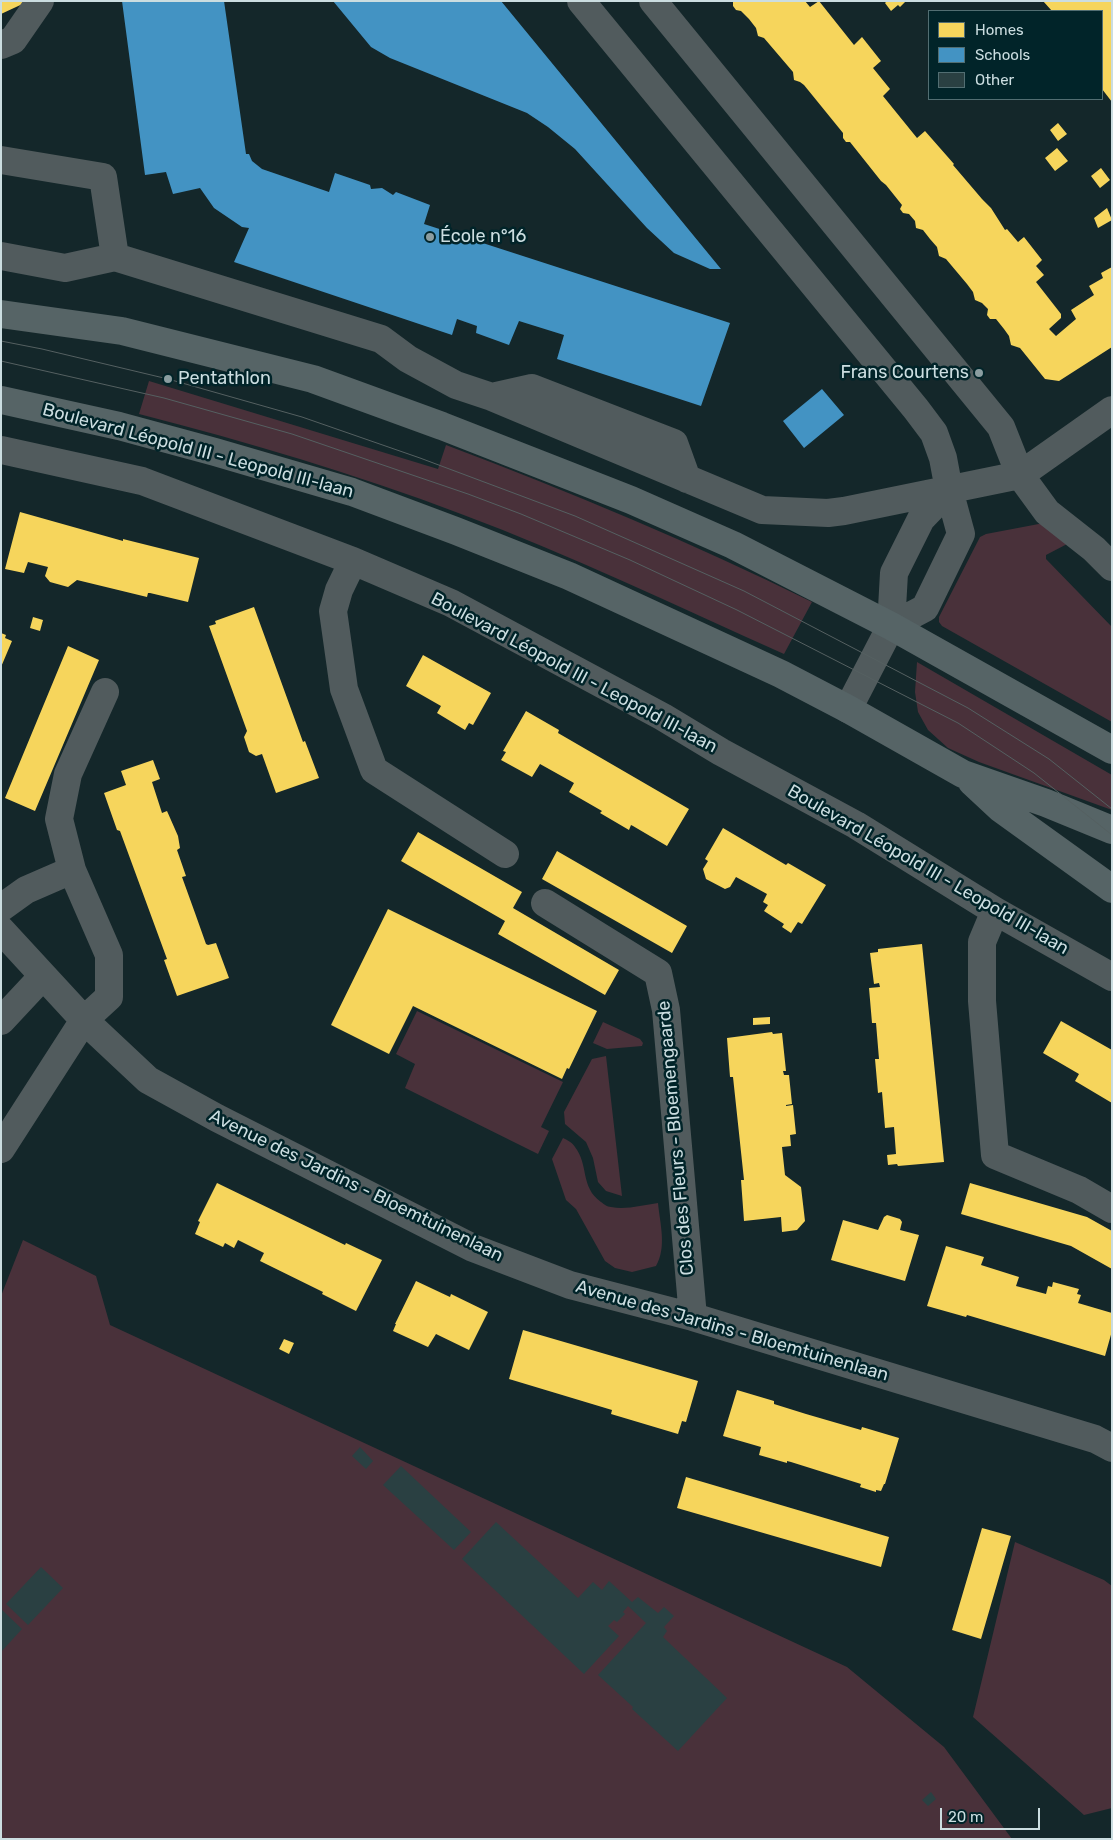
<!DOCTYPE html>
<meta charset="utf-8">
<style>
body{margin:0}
#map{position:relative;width:1113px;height:1840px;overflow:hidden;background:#14272a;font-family:Rubik,sans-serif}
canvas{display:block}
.frame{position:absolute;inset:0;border:2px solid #cbdde0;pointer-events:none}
.legend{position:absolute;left:928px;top:10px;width:175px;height:90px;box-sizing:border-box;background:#012429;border:1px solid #526e72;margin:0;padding:6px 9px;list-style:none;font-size:15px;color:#cbdde0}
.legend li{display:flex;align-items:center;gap:10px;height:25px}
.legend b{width:25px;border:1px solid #526e72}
.scale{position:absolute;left:940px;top:1808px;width:100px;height:22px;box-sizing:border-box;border:2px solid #cbdde0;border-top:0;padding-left:6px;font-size:15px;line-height:18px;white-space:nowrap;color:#cbdde0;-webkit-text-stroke:4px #012429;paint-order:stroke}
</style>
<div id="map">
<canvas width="1113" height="1840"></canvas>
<div class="frame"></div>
<ul class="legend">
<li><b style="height:14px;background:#f6d55c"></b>Homes</li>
<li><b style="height:14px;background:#4393c3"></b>Schools</li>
<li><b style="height:14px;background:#2a4042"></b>Other</li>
</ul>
<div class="scale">20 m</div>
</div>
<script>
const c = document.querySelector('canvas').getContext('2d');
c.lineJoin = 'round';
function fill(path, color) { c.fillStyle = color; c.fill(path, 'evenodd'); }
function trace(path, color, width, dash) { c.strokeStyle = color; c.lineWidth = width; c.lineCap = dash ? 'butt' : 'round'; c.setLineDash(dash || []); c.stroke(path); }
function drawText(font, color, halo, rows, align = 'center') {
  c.font = font + ' Rubik,sans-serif'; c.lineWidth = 5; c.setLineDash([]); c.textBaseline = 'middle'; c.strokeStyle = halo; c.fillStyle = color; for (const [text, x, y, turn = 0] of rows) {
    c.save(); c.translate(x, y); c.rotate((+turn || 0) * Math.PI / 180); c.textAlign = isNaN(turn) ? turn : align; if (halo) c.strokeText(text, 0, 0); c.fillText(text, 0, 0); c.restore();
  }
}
const green = new Path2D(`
 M149 381 438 469 446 445C570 492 693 543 812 602L784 654C677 606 571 555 461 514 356 474 248 442 139 414Z
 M1044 523 1069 543 1046 555V559L1112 627V722L942 626 939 622V617L980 537 986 534Z
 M917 662 1112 775V810L979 762 948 748 928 730 918 712 915 692Z
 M417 1011 563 1082 541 1127 549 1131 538 1154 405 1088 415 1064 396 1054Z
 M603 1022 640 1039 643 1043 642 1046 607 1049 593 1043Z
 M606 1056 622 1196 606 1191 598 1182 593 1158 586 1142 565 1124 564 1112 592 1059Z
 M563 1138C567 1140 572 1142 575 1147 589 1165 580 1187 601 1202 604 1204 607 1207 611 1207 626 1210 643 1205 658 1203 660 1224 667 1247 656 1266L632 1272 615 1268 605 1261 576 1209 566 1200 552 1159Z
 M23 1240 96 1276 110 1325 847 1667 944 1747 1012 1839H1V1296Z
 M1015 1542 1104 1580 1112 1586V1808L1084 1815 973 1717Z`);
const homes = new Path2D(`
 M1 1H29L1 14Z
 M733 1H805L810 7 819 1 854 45 862 37 881 61 873 68 890 89 883 96 917 138 925 131 954 164 953 165 982 199 991 208 1005 230 1007 229 1018 242 1024 237 1042 260 1036 266 1044 275 1036 282 1061 314V318L1049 329 1056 336 1076 319 1071 310 1094 295 1089 286 1103 278 1101 273 1112 267V347L1059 381 1045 379 1020 348 1011 345 1009 336 1004 329 996 319H990L987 315 988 309 982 303 975 300 973 292 967 284 946 259 939 256 937 247 930 239 923 230 916 228 915 221 909 214 903 213 900 209 902 205 886 185 881 181 850 142H846L843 138V133L804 85 800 82 794 80 793 72 764 38 758 36 756 28 749 19 741 11 736 10 733 6Z
 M887 1H906L900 7 898 5 891 11 885 3Z
 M1043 1H1112V102L1102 89V11H1052Z
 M1058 123 1067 134 1058 141 1050 130Z
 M1057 148 1068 161 1055 171 1045 158Z
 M1101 168 1110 180 1100 188 1091 176Z
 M1107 208 1112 220 1098 228 1094 218Z
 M20 512 123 541V539L199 558 188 602 150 593H148L147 597 77 580 68 587 50 582 45 576 48 567 28 562 24 573 5 569Z
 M254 607 303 742 305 741 319 778 276 793 262 754 256 756 249 752 244 737 247 731 209 626 216 624 215 621Z
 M33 617 43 620 40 631 30 628Z
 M1 633 6 635 5 638 12 641 1 667Z
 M68 646 99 660 35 811 5 798Z
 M423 655 491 693 473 725 469 723 465 730 437 713 441 706 406 686Z
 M526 711 559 730 558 733 689 809 667 846 633 826 631 825 629 830 600 813 602 811 569 792 574 783 540 764 532 777 501 760 506 752 503 751Z
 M153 760 160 779 152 782 162 813 167 811 178 836 180 848 177 850 186 876 182 877 195 913 206 944 208 945 216 943 229 978 177 996 164 960 167 959 120 831 117 830 104 793 126 785 121 771Z
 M723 828 786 865 788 863 826 885 802 924 798 922 791 933 782 927 784 924 764 911 768 905 763 902 767 894 736 877 730 887 725 889 706 879 703 869 708 861 705 859Z
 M418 832 522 892 513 908 619 970 605 995 498 934 505 921 401 861Z
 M557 851 687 926 672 953 542 879Z
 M388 909 597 1011 569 1069 567 1068 562 1079 413 1006 389 1054 331 1025Z
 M922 944 944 1162 898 1166 897 1164 888 1165 887 1155 896 1154 894 1127 885 1128 882 1092 878 1093 875 1059H879L876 1023H872L869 988 880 987 879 983 874 984 870 953 878 952V949Z
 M770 1017V1024L753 1025V1018Z
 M1061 1021 1112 1050V1103L1075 1081 1079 1074 1043 1053Z
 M772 1032 773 1034 782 1033 786 1071H783L784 1075H789L792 1104 786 1105V1106L793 1105 796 1134 790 1135 791 1146 782 1147 785 1175 801 1187 805 1221 797 1230 782 1232 781 1217 744 1221 741 1180H744L733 1077H730L727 1038Z
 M217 1183 345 1245 346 1243 382 1260 356 1311 322 1294 323 1292 260 1261 264 1253 238 1240 234 1248 225 1243 223 1247 195 1234 200 1222 198 1221Z
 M970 1183 1087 1217 1112 1231V1269L1071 1246 961 1214Z
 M887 1215 900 1219 902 1222 900 1230 919 1235 905 1281 831 1260 843 1220 878 1230 884 1217Z
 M946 1246 984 1257 981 1265 1019 1277 1016 1286 1046 1294 1048 1286 1052 1287 1053 1282 1079 1289 1077 1294 1081 1295 1078 1303 1112 1313V1331L1105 1356 967 1315 966 1317 927 1306Z
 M416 1281 450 1297 451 1294 488 1312 469 1350 436 1334 428 1347 393 1331 396 1324H395Z
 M523 1330 698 1381 686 1422 682 1421 678 1434 611 1414 612 1410 509 1379Z
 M284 1339 294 1343 289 1354 279 1349Z
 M737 1390 774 1401V1404L806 1414 861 1430 862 1427 899 1438 885 1484H884L881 1491 876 1490V1492L860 1487 861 1484 791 1462 787 1461V1463L759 1455 761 1447 723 1436Z
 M686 1477 889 1537 881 1567 677 1508Z
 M982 1528 1011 1536 981 1639 952 1630Z`);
const schools = new Path2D(`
 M122 1H224L246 154H249L252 161 262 169 329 192 335 173 370 185 371 189 382 188 393 195 396 192 430 205 424 224 730 323 701 406 557 359 564 335 519 321 509 345 476 333 477 326 457 319 452 335 234 262 249 228 242 227 214 208 200 188 173 194 166 172 145 175Z
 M333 1H501L721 269H710L674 253 647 228 575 149 548 127 527 113 390 58 371 47Z
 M822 389 844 415 804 448 783 421Z`);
const building = new Path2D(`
 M360 1447 373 1461 366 1469 352 1456Z
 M401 1466 471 1532 454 1550 383 1485Z
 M496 1522 578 1598 593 1582 602 1590 609 1581 632 1602 638 1597 658 1613 664 1607 674 1616 664 1627 667 1631 663 1637 727 1698 678 1751 632 1709 633 1707 598 1675 646 1623 628 1606 623 1612 625 1614 617 1622 614 1620 608 1626 619 1636 584 1674 462 1559Z
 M41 1567 63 1588 28 1625 6 1604Z
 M1 1609 22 1629 1 1652Z
 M931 1792 936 1799 928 1806 922 1800Z`);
const minor = new Path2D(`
 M581 1 916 409 934 433 943 458 949 490 961 534 925 608 891 626
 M653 1 1001 427 1020 475 1047 512 1094 549 1112 567
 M1 45 13 40 40 1
 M1 160 103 177 115 257
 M1 256 65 268 115 257 381 339 408 359 456 385 492 397 762 510 828 513 844 511 1020 475 1112 410
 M492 397 532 388 674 443 687 479
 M1 450 142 481 353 561 451 603 663 717 721 752 856 825 995 911 1112 977
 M353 561 339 590 333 611 344 689 374 770 505 854
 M848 709 891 626 894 573 921 519 949 490
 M545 903 658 973 666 1010 693 1317
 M1 908 26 890 72 870
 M995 911 982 942V1001L995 1155 1079 1190 1112 1209
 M1 930 84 1020 148 1080 217 1118 473 1248 570 1285 693 1317 1095 1439 1112 1448
 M1 1021 43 976
 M1 1149 84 1020 109 997V955L72 870 59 819 68 774 105 692`);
const major = new Path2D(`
 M1 314 122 331 313 379 442 426 557 471 631 500 733 545 891 626 1112 750
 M1 400 119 426 215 452 352 492 456 531 569 576 781 674 848 709 963 774 1046 803 1112 830
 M972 782 1001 809 1112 889`);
const tram = new Path2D(`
 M1 341 42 349 168 379 302 417 420 458 575 516 744 591 968 708 1049 759 1112 809
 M1 361 164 398 292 434 468 494 521 514 630 560 737 610 958 723 1034 773 1112 835`);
const markers = [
 [430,237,5,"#8b9da0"],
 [979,373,5,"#8b9da0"],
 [168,379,5,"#8b9da0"]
];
const poiNames = [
 ["École n°16",440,237],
 ["Frans Courtens",969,373,"right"],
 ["Pentathlon",178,379]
];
const streetNames = [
 ["Boulevard Léopold III - Leopold III-laan",198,451,15],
 ["Boulevard Léopold III - Leopold III-laan",574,673,28],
 ["Boulevard Léopold III - Leopold III-laan",928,870,30],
 ["Clos des Fleurs - Bloemengaarde",676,1138,-95],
 ["Avenue des Jardins - Bloemtuinenlaan",356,1186,26],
 ["Avenue des Jardins - Bloemtuinenlaan",732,1331,16]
];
fill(green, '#49313a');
fill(homes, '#f6d55c');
fill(schools, '#4393c3');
fill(building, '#2a4042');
trace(minor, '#515b5d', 28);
trace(major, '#566466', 28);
trace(tram, '#556061', 1);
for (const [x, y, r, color] of markers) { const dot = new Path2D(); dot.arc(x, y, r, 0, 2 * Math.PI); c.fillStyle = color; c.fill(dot); trace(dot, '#012429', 2); }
drawText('18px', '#cbdde0', '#012429', poiNames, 'left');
drawText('18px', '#cbdde0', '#012429', streetNames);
</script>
